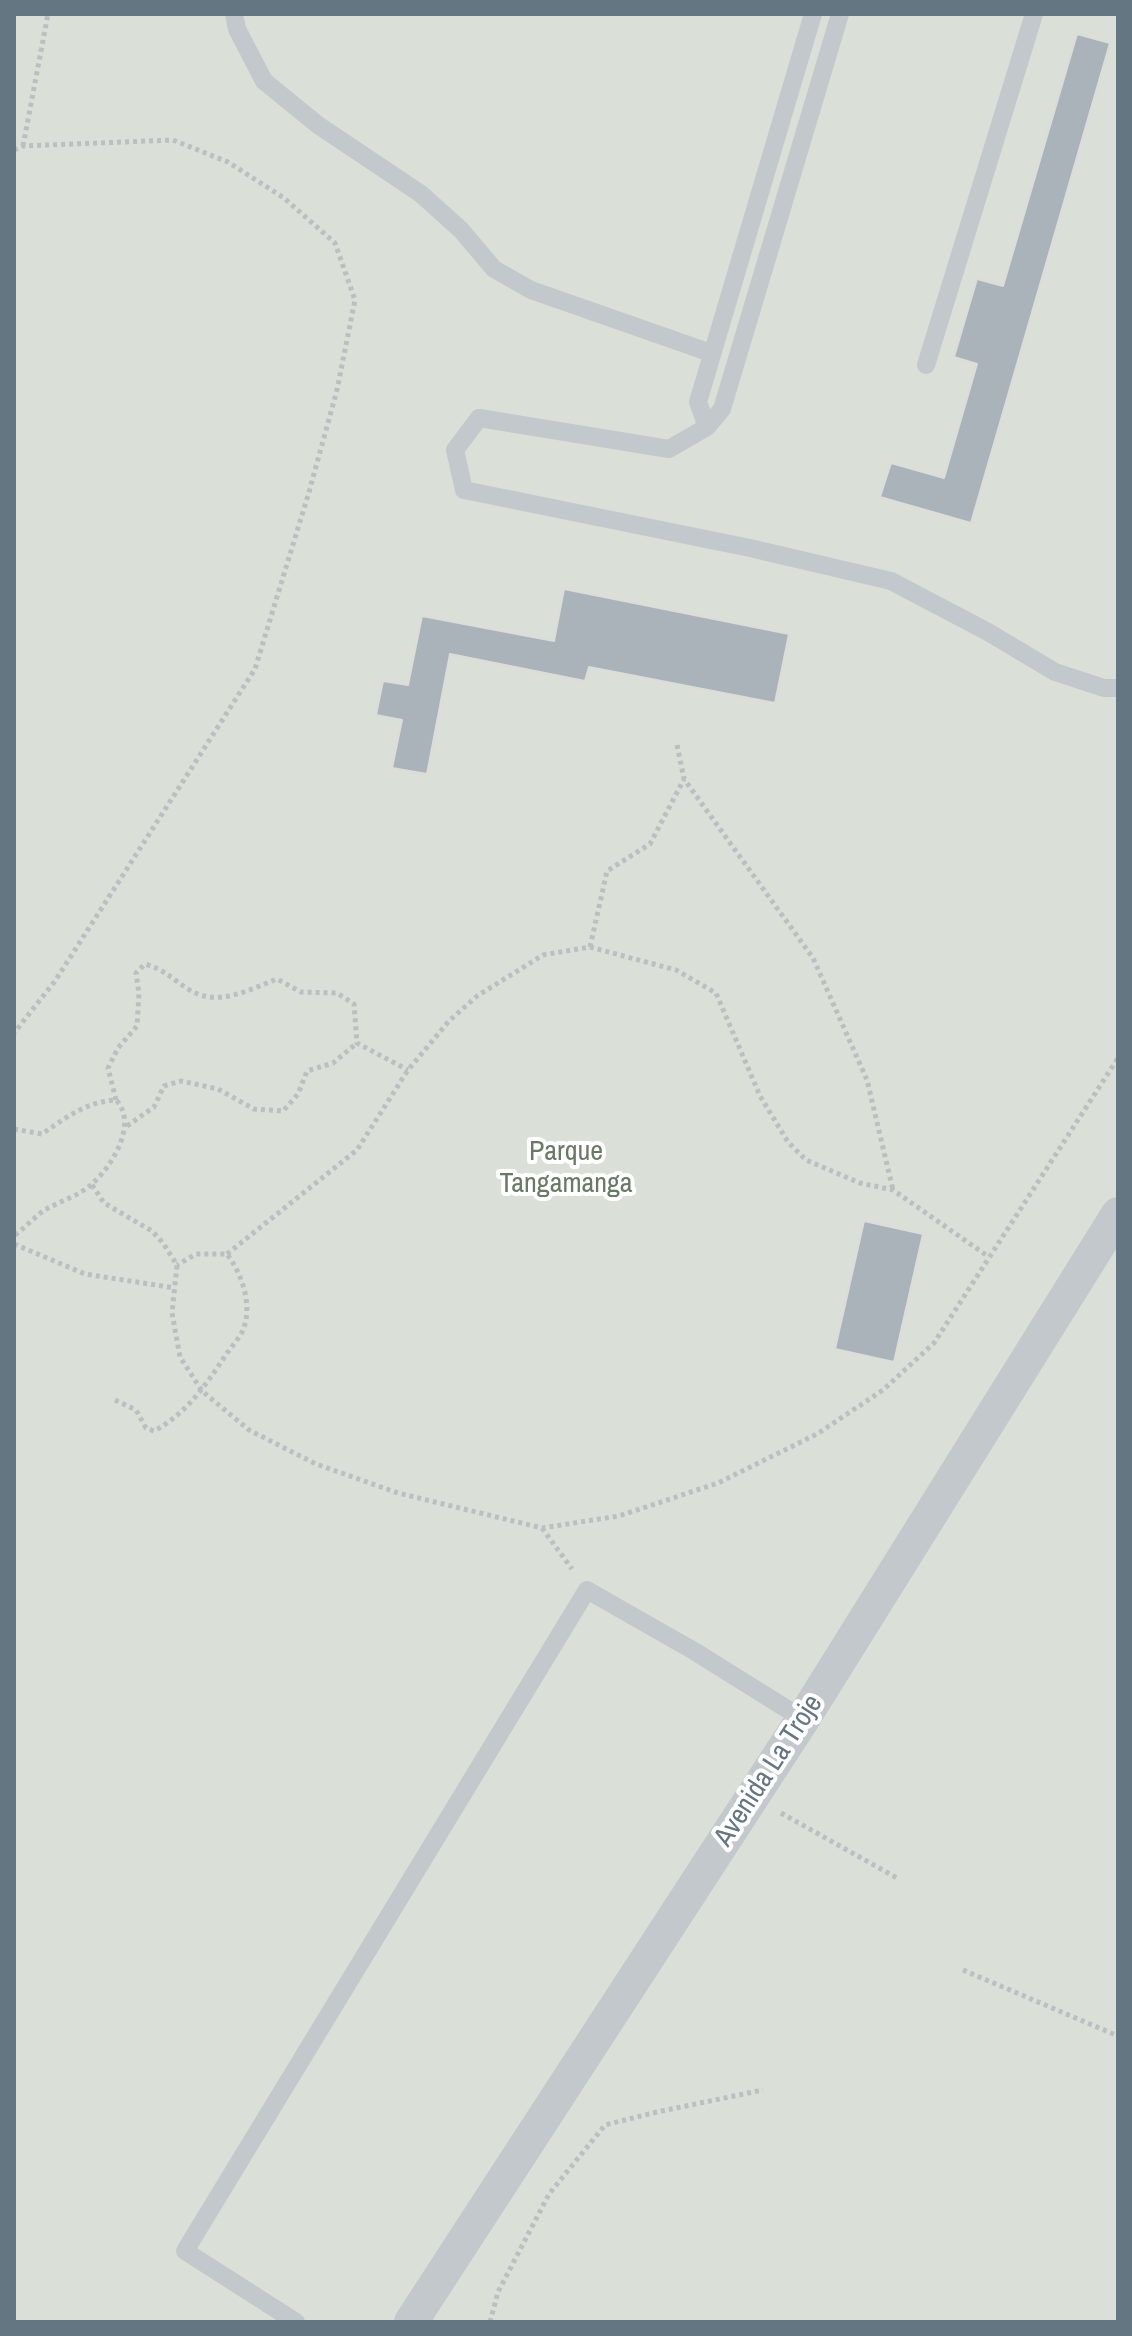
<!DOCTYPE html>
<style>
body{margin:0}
#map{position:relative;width:1132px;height:2336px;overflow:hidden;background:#fafaf8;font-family:"Archivo Narrow",sans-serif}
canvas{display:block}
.frame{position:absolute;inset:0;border:16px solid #657683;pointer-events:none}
</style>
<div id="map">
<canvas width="1132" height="2336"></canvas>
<div class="frame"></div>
</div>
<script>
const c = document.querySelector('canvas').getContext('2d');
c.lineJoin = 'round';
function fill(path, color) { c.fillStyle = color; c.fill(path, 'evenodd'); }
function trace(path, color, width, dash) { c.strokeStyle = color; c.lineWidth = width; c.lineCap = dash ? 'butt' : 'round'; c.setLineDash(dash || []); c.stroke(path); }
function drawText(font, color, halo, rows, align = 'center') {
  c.font = font + ' "Archivo Narrow",sans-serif'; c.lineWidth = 8; c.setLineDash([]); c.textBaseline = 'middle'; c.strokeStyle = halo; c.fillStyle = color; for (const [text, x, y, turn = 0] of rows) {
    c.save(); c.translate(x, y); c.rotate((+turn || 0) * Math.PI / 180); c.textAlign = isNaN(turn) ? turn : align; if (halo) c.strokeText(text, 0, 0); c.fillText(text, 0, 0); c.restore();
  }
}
const green = new Path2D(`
 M14 14H1118V2322H14Z`);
const building = new Path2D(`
 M1077 34 1110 43 971 523 880 497 891 463 944 478 977 364 954 357 977 279 1003 286Z
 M564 589 789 634 775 703 589 667 585 681 450 654 427 774 392 768 402 720 376 715 383 681 408 685 422 616 554 641Z
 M864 1221 923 1234 894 1362 835 1349Z`);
const path = new Path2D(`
 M23 146 48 14
 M14 150 23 146 173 140 228 162 284 198 335 243 355 300 337 390 309 492 255 669 55 981 14 1033
 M677 745 684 779 813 958 867 1080 893 1190
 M590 947 607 871 650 844 684 779
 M116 1100 108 1068 118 1048 137 1026 139 994 136 973 145 964C165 970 171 978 188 989 217 1008 248 990 277 979L301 992 337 993 354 1004 357 1043 408 1070
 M127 1126 154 1107 164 1086 181 1081 218 1089 254 1109 283 1111 298 1094 307 1071 333 1063 357 1043
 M14 1129 42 1134C64 1119 87 1101 116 1100 138 1123 113 1165 93 1183 80 1196 59 1201 43 1211 33 1219 24 1228 14 1236
 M92 1185 104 1203 152 1231 163 1243 177 1265 172 1313 180 1357 202 1391 249 1430 316 1464 398 1493 542 1528 619 1516 718 1483 817 1434 883 1390 934 1343 1118 1058
 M14 1244 85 1274 175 1288
 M227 1254 357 1150 408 1070 449 1021 477 996 543 955 590 947 676 970 716 993 760 1096 788 1142 806 1160 860 1183 893 1190 989 1257
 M115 1400 136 1410 146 1428 154 1431C186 1414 206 1385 225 1356 231 1347 239 1339 243 1330 253 1305 242 1274 227 1254H196L177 1265
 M542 1528 572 1569
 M781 1813 897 1878
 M963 1970 1118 2036
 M490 2322 498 2292 549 2194 605 2125 657 2112 763 2090`);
const lane = new Path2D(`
 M234 14 237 29 264 81 318 125 421 194 461 230 494 269 531 290 711 353
 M840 14 722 409 707 427 669 449 479 418 455 450 464 490 750 548 891 581 988 632 1055 672 1104 688H1118
 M926 365 1034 14
 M707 427 698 402 813 14
 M296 2322 185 2251 587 1590 694 1651 803 1719`);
const street = new Path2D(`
 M411 2322 803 1719 1118 1214`);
const parkNames = [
 ["Parque",566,1152],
 ["Tangamanga",566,1184]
];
const streetNames = [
 ["Avenida La Troje",769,1771,-57]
];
fill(green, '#dadfd7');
fill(building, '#aab3b9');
trace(building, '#dcdcda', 2);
trace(path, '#bbbfc2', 5, [4, 4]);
trace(lane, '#c3c8cc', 18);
trace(street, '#c3c8cc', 34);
drawText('28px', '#687a64', '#fff', parkNames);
drawText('28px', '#657683', '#fff', streetNames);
</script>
